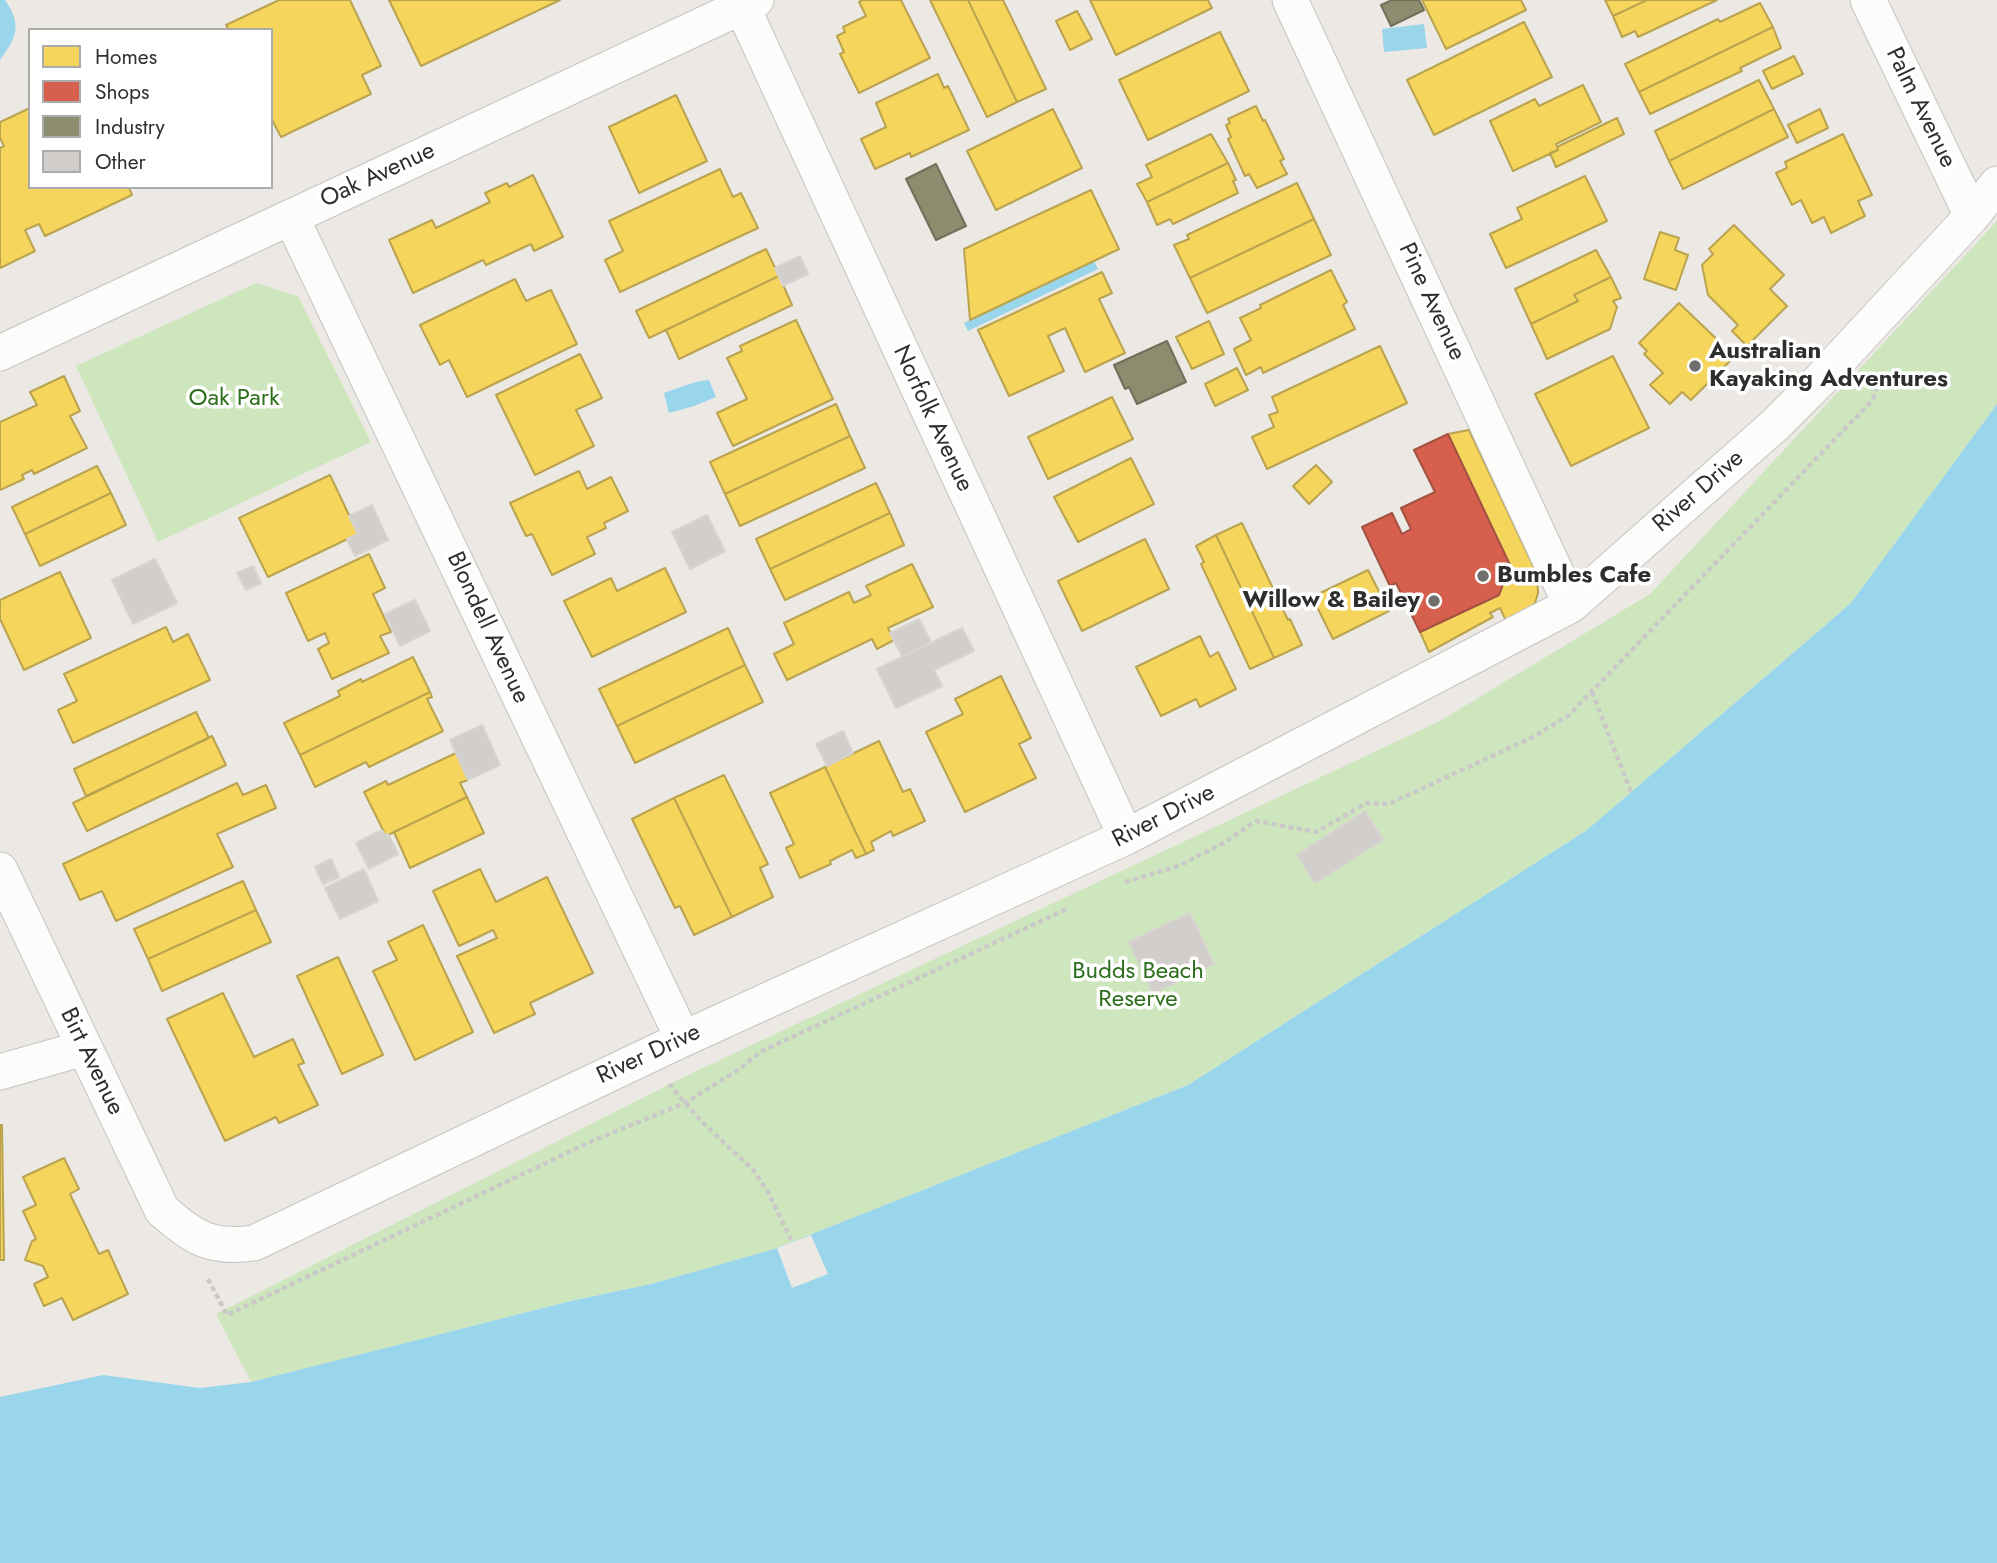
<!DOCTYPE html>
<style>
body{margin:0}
#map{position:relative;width:1997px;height:1563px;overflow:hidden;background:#ece8e4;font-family:Jost,sans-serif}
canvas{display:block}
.legend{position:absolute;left:28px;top:28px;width:245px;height:161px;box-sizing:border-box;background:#fff;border:2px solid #ababab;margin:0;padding:9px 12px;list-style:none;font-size:21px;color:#2e2e2e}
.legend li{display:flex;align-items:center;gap:14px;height:35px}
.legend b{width:35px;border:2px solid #ababab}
</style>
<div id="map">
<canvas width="1997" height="1563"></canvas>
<ul class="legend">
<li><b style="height:19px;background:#f6d55c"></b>Homes</li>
<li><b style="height:19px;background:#d6604d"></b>Shops</li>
<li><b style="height:19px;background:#8c8c6e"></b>Industry</li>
<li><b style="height:19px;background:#d1cecb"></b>Other</li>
</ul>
</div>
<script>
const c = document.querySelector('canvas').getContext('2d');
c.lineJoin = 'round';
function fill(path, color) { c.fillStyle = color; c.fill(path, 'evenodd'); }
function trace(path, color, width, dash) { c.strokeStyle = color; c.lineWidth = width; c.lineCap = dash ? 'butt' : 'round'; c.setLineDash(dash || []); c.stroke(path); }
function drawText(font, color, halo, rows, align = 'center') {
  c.font = font + ' Jost,sans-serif'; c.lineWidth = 7; c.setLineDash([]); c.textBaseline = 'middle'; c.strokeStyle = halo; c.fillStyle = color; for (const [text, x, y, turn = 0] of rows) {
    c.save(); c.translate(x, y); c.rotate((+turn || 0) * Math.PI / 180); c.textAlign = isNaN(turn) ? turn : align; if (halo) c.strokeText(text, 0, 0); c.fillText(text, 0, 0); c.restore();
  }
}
const green = new Path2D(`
 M1997 221V404L1851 603 1587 830 1188 1085 774 1249 651 1284 571 1301 251 1382 216 1314 686 1076 1440 721 1650 594Z
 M256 283 298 296 371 442 158 542 76 366Z`);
const water = new Path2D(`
 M0 0H5C22 25 17 37 0 60Z
 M1424 24 1427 48 1384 52 1382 29Z
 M1094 261 1098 269 968 331 964 323Z
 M709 380 716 397 694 406 669 413 664 393C679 388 694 381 709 380Z
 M1997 404V1563H0V1397L103 1375 200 1388 251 1382 571 1301 651 1284 774 1249 1188 1085 1587 830 1851 603Z`);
const pier = new Path2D(`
 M811 1235 828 1274 792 1288 777 1248Z`);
const homes = new Path2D(`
 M279 0H350L381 66 362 75 371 94 281 137 271 118V30H229L226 25Z
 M389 0H560L421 66Z
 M863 0H901L930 58 859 93 840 54 844 52 837 36 845 32 843 27 866 16 859 2Z
 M930 0H968L1017 102 987 117Z
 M968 0H1003L1046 89 1017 102Z
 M1090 0H1208L1212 8 1116 55Z
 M1422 0H1521L1526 10 1446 49Z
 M1605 0H1647L1613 16Z
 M1647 0H1717L1638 37 1635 31 1622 37 1613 16Z
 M1760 3 1773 27 1639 92 1625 64 1718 19 1720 22Z
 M1077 11 1092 39 1070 50 1056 21Z
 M1524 22 1552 77 1434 135 1407 80Z
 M1773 27 1781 48 1740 68 1742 71 1650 114 1639 92Z
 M1220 32 1249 91 1148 140 1119 80Z
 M1794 56 1803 74 1772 89 1763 71Z
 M938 74 944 88 948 86 969 130 911 157 910 153 875 169 861 139 886 127 876 103Z
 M1759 80 1774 109 1669 161 1655 131Z
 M1583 85 1601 122 1556 144 1558 150 1513 171 1490 121 1535 99 1539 106Z
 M676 95 707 161 639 193 609 127Z
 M1256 106 1263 121 1265 120 1284 159 1280 161 1287 174 1257 188 1249 174 1245 176 1228 139 1231 137 1226 125 1230 123 1228 119Z
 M30 108V187H129L132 195 45 236 39 224 25 230 35 251 0 268V148L4 146 0 138V122Z
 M1053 109 1082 168 996 210 967 151Z
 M1774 109 1788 137 1683 189 1669 161Z
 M1820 109 1828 128 1797 143 1788 125Z
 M1617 118 1624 134 1556 167 1550 153 1558 150 1557 147Z
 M1211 134 1228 163 1147 202 1137 184 1152 177 1146 165Z
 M1843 134 1872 195 1858 201 1865 216 1831 233 1824 217 1812 223 1801 200 1792 205 1776 173 1787 168 1785 162Z
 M1228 163 1236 180 1233 181 1238 193 1173 224 1170 219 1157 225 1147 202Z
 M720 169 733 197 741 193 758 228 620 292 605 260 623 251 609 221Z
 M533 175 563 237 534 251 531 244 486 265 483 260 413 293 389 240 432 220 436 228 490 202 485 193 507 183 509 187Z
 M1585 176 1607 221 1506 268 1490 234 1522 219 1517 208Z
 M1297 183 1314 219 1190 278 1174 245 1189 239 1187 235Z
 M1091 190 1119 249 970 320 964 249Z
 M1314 219 1331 255 1207 313 1190 278Z
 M1734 225 1784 275 1770 289 1787 306 1747 346 1732 331 1738 325 1708 295 1702 265 1713 254 1709 249Z
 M1660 232 1679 238 1675 250 1688 255 1676 290 1644 279Z
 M766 249 779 276 649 338 636 311Z
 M1596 250 1611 277 1574 295 1578 301 1531 324 1515 289Z
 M1331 270 1347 302 1343 305 1355 329 1263 373 1261 367 1246 375 1234 349 1251 340 1240 318 1261 308 1260 305Z
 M1102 272 1112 293 1099 299 1125 353 1085 372 1065 328 1048 336 1064 371 1009 396 978 330Z
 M779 276 792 305 679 359 666 330Z
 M1611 277 1621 298 1613 301 1617 307 1610 329 1547 359 1531 324 1578 301 1574 295Z
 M515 279 526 301 551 290 577 344 467 397 449 360 440 365 420 325Z
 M1679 303 1727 349 1725 352 1732 359 1691 400 1682 392 1670 404 1650 385 1663 373 1644 354 1647 351 1639 343Z
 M796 320 833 399 733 446 717 413 747 399 727 358 742 351 740 346Z
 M1209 321 1224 354 1192 369 1176 337Z
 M1380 346 1407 403 1267 469 1252 437 1274 427 1269 415 1278 412 1272 397Z
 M580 354 602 398 576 410 594 446 535 475 496 395Z
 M1613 356 1649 428 1571 466 1535 394Z
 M1237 368 1248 390 1215 406 1205 384Z
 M64 376 80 411 70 416 87 448 34 474 32 470 22 475 24 479 0 490V422L37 405 30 392Z
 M1112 397 1133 439 1048 479 1028 437Z
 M836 404 850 436 725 494 710 462Z
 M1469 430 1537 574 1538 593 1535 603 1529 611 1507 623 1500 608 1490 613 1493 617 1429 652 1420 632 1499 595 1510 565 1448 434Z
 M850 436 865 468 740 526 725 494Z
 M1131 458 1154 504 1078 542 1054 497Z
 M1316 465 1332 482 1309 504 1293 486Z
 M97 466 111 493 25 534 12 507Z
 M579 471 587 489 611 477 628 511 604 523 606 528 587 537 595 554 552 575 532 534 526 536 510 503Z
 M330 475 358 534 268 577 239 518Z
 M876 483 890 513 770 569 756 539Z
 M111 493 126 525 40 566 25 534Z
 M890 513 904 545 785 600 770 569Z
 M1242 523 1288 620 1290 619 1302 645 1274 658 1216 535Z
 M1216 535 1274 658 1250 669 1201 564 1204 562 1196 546Z
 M1145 539 1169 589 1082 631 1058 581Z
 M369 554 385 588 373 594 391 632 380 636 389 653 332 679 318 649 329 643 325 633 308 641 286 593Z
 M912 564 933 607 888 628 894 640 877 649 872 639 787 680 774 654 794 644 784 623 849 592 854 603 871 595 866 586Z
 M665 568 686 612 592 657 564 601 611 578 617 591Z
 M1368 570 1389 611 1333 639 1312 597Z
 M60 572 91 638 24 670 0 619V600Z
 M166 627 173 642 188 634 210 680 73 743 58 710 77 701 64 674Z
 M728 628 745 665 617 726 599 689Z
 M1200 636 1210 657 1218 652 1236 689 1200 707 1196 699 1161 716 1136 667Z
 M413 657 430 692 300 755 284 723 340 696 338 691 361 679 362 682Z
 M745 665 763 702 635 763 617 726Z
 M1001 676 1031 738 1019 744 1036 778 965 812 926 732 963 714 955 699Z
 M430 692 432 697 427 699 443 731 369 767 366 762 315 787 300 755Z
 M196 712 209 738 86 796 74 769Z
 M212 736 226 765 87 831 73 803Z
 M879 741 903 792 910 789 925 821 893 836 891 831 871 842 874 850 866 854 825 767Z
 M456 753 468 780 460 783 467 797 386 836 364 792 386 781 388 785Z
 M825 767 866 854 856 858 852 850 830 861 831 864 800 878 786 848 794 844 770 793Z
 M724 775 768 864 760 868 773 897 732 917 674 798Z
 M237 783 243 795 266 785 276 808 217 834 233 867 116 921 102 891 80 900 63 864Z
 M467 797 484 833 410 868 394 832Z
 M674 798 732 917 694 935 680 906 675 908 632 819Z
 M480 869 496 902 547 877 593 973 530 1003 535 1014 494 1033 457 956 497 938 493 930 459 946 433 891Z
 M243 881 256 910 148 959 134 929Z
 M256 910 271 942 162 991 148 959Z
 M423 925 473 1032 415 1060 373 971 397 960 388 942Z
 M338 957 383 1055 342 1074 297 976Z
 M223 993 254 1057 293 1039 304 1063 298 1065 318 1105 279 1123 276 1117 225 1141 167 1019Z
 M0 1125H2L4 1260H0Z
 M64 1158 79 1189 70 1194 99 1254 108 1250 128 1294 73 1320 62 1298 44 1306 34 1284 48 1277 43 1266 25 1260 32 1241 36 1239 23 1211 36 1205 23 1177Z`);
const shops = new Path2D(`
 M1448 434 1510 565 1499 595 1420 632 1396 583 1390 586 1362 527 1392 513 1402 534 1411 529 1401 508 1435 492 1414 450Z`);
const industry = new Path2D(`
 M1392 0H1419L1424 10 1391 26 1381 5Z
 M936 164 966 226 936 240 906 179Z
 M1167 341 1186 382 1137 404 1129 387 1125 389 1114 365Z`);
const building = new Path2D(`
 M800 256 808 274 783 286 775 268Z
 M372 505 388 540 355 556 347 539 358 534 349 516Z
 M707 515 725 551 690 569 672 532Z
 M155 559 177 603 133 624 112 580Z
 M253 566 261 583 246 590 237 573Z
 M415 600 430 631 400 646 385 614Z
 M919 619 931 642 902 656 890 633Z
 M962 628 974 651 934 670 942 686 896 708 877 669Z
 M482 725 500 765 468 780 450 740Z
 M843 731 853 753 827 766 816 744Z
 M1365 811 1383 840 1315 883 1297 855Z
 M382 830 386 836 388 834 398 854 369 869 356 843Z
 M331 859 339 877 323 884 315 867Z
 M364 869 378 901 340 919 325 888Z
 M1190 913 1214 964 1153 993 1129 942Z`);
const path = new Path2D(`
 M1592 692 1631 792
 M1125 882 1178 866 1222 844 1256 821 1316 832 1367 803 1389 804 1535 736 1569 715 1866 407 1873 399 1880 376
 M669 1084 700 1120 753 1170 768 1192 792 1242
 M208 1279 227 1315 592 1141 685 1103 738 1070 762 1051 1069 908`);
const street = new Path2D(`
 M739 0 1126 837
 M1290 0 1571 605
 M1868 0 1972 216
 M291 217 683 1039
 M0 353 756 0
 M0 870 162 1210C193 1238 211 1249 254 1243L683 1039 1126 837 1571 605 1775 425 1821 379 1972 216 1997 184
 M0 1072 84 1048`);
const markers = [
 [1695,366,7,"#706f6e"],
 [1483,576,7,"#706f6e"],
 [1434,601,7,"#706f6e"]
];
const streetNames = [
 ["Palm Avenue",1920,108,64],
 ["Oak Avenue",378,176,-25],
 ["Pine Avenue",1431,302,65],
 ["Norfolk Avenue",932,419,65],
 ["River Drive",1699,492,-41],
 ["Blondell Avenue",487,628,65],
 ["River Drive",1164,817,-27],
 ["River Drive",649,1055,-25],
 ["Birt Avenue",91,1062,64]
];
const poiNames = [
 ["Australian",1709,352],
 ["Kayaking Adventures",1709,380],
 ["Bumbles Cafe",1497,576],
 ["Willow & Bailey",1420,601,"right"]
];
const parkNames = [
 ["Oak Park",234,399],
 ["Budds Beach",1138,972],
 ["Reserve",1138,1000]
];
fill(green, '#cee6be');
fill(water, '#99d6ec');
fill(pier, '#ece8e4');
fill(homes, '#f6d55c');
trace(homes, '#baa34e', 2);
fill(shops, '#d6604d');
trace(shops, '#a45144', 2);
fill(industry, '#8c8c6e');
trace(industry, '#70705b', 2);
fill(building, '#d1cecb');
trace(building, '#d7d4d0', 2);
trace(street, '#c5c4c5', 37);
trace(path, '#c9c9c8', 4.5, [5, 3.5]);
trace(street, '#fcfcfb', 35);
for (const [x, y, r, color] of markers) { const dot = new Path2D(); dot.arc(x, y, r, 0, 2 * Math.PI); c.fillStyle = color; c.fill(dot); trace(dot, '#fff', 2.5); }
drawText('24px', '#2e2e2e', '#fff', streetNames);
drawText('bold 24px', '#2e2e2e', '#fff', poiNames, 'left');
drawText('24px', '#2c6e1b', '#fff', parkNames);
</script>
